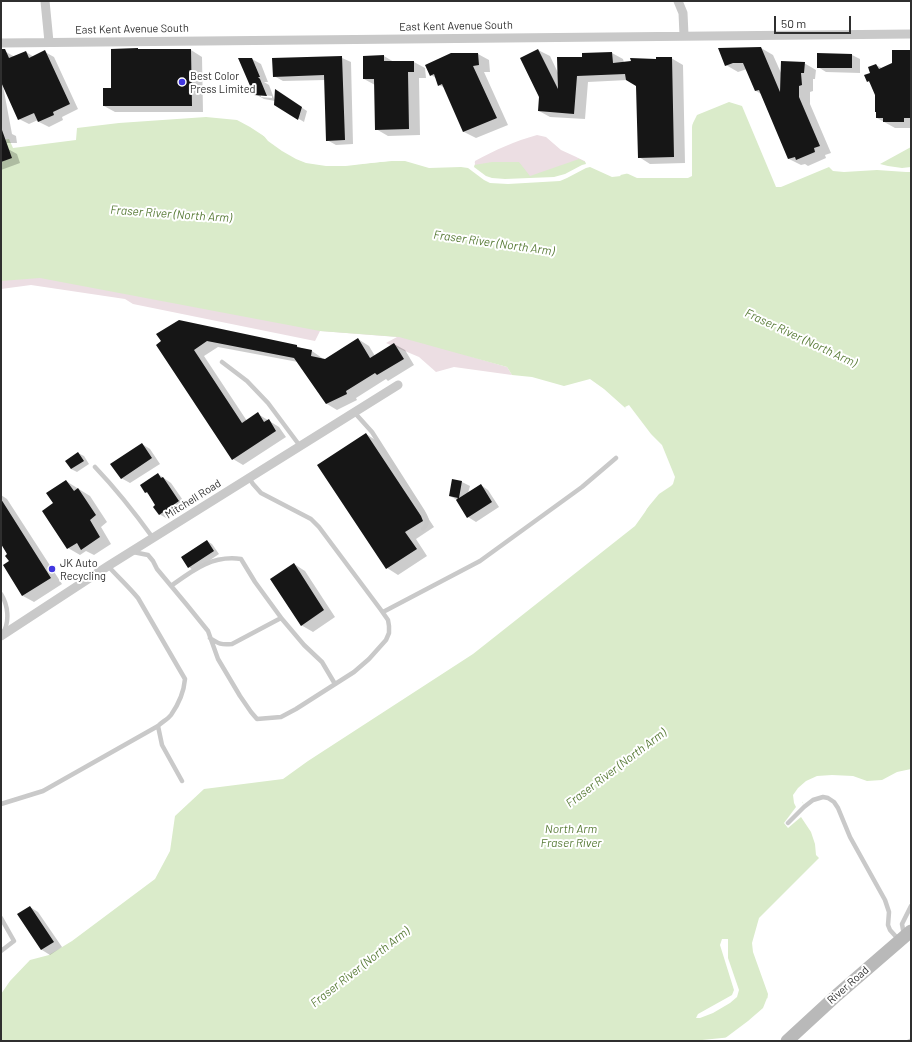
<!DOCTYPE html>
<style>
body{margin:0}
#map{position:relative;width:912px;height:1042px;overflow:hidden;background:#fff;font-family:Barlow,sans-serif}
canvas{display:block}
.frame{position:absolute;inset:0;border:2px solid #2f2f2f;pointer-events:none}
.scale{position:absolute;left:774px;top:16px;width:77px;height:18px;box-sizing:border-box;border:2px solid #2f2f2f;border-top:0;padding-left:5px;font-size:12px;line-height:14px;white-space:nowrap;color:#2f2f2f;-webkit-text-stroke:3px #fff;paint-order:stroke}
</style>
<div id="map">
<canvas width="912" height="1042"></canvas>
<div class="frame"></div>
<div class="scale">50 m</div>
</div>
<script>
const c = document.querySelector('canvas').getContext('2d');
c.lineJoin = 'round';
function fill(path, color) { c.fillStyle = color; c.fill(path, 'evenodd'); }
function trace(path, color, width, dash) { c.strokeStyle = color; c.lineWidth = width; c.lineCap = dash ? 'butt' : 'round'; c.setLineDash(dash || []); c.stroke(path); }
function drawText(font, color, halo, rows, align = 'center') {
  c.font = font + ' Barlow,sans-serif'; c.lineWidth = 4; c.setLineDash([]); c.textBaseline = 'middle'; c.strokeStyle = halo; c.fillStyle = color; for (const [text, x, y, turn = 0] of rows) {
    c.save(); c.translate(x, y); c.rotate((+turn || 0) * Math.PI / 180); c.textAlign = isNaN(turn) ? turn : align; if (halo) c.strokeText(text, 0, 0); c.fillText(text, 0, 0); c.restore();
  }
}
const green = new Path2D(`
 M537 135 546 137 561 150 585 161 586 164 525 178 474 167 475 161C495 150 515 141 537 135Z
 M1 267 208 280 507 367 512 375 454 367 436 372 419 357 386 343 397 337 320 331 315 341 133 304 125 299 31 285 1 289Z`);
const water = new Path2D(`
 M731 95 746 100 778 178 788 180 825 164 833 167H848L875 162 911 144V774L877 783 823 782 814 784 800 798 816 826 820 857 759 918 752 943 753 952 768 994 766 1009 732 1037 692 1041H1V994L10 981 30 960 49 955 72 941 155 879 170 851 175 816 204 789 283 779 308 761 473 654 635 526 645 512 657 491 668 480 669 472 655 444 632 414 604 389 590 379 564 386 532 377 512 375 507 367 399 337 320 331 40 278 1 281V140L9 139 13 148 76 140 77 128 119 123 206 117 237 120 250 127 302 161 336 166 403 160 432 167 468 166 492 162H519L530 176 579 159 616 176 634 172 676 173 688 162 694 110Z`);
const pier = new Path2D(`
 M730 93 747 99 780 176 788 178 824 162 830 164 831 166 834 165H848L875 160 911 142V147L880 164 888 166 902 168 911 167V172H906L877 170 844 172 833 171 829 167 781 187H776L742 106 729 102 697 115 692 125V176L688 178H637L624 172 634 170 676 171 686 161 685 123 692 109Z
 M242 121 251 125 303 159 336 164 403 158 432 165 467 164 475 163 474 167 486 176 492 178 505 179 554 177 565 174 582 165 586 164 585 161 577 157H579L616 174 618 173 621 176 612 177 590 167 586 168 567 178 560 181 508 184 490 183 484 180 468 168 461 167 429 168 405 161H388L346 166H326L306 163 296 159 282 151 268 141 264 136 256 129Z
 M629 405 651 434 662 445 675 477 673 484 671 486 659 494 644 512 641 514 655 490 666 479 667 472 654 445 634 418 627 411 625 407Z
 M911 769V776L877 785 871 786 823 784 815 786 808 792 802 799V802L818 825 823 838 821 858 820 859 816 855 815 844 811 832 801 817 788 828 784 823 796 807 794 803 793 795 798 788 806 781 817 776 832 775 853 776 867 781 882 780 897 772Z
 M722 939H728V958L739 990 737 997 730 1003 713 1013 700 1018H696L698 1014 732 995 734 990 720 945Z
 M767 998 770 1000 768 1010 733 1039 727 1040 724 1039 748 1021 763 1008Z`);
const shadow = new Path2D(`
 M761 48 773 55 782 75 804 63 816 70 815 79H813V91L810 92V104L831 153 825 155 826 158 808 166 805 164 801 165 789 159 761 94 756 91 747 69 738 72 726 65Z
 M139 50H191L202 57 203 112H115L104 106 112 89Z
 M538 50 550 56 559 75 583 58V54L612 53 623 59 624 63 671 58 683 65 685 163 650 164 639 157 637 86 628 80 588 82 585 119 550 117 539 111 540 97Z
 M911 51V128H895L877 118 876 95 870 83 868 81 871 73 876 65 882 68 893 64Z
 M6 52 15 57 26 52 34 57 45 52 54 57 78 109 62 117 63 120 49 127 39 122 38 120 29 124 19 119 3 86 12 134 16 136 17 143H1V54Z
 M478 54 489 60 490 72H484L508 125 476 138 464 132 445 88 439 85 436 78 431 75Z
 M852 55 860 59V73L826 72 818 67Z
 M384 56 394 62H414L425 68 426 78H419L420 135 388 136 376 129 375 85 364 79V57Z
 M342 58 351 62 353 144 336 145 327 140 325 80 283 81 274 76Z
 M252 59 261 64 268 82H264L269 85 275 101 264 99 255 94ZM261 95 272 96V98L261 97Z
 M281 94 307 111 304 122 275 104Z
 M8 149 17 154 20 163 1 170V152Z
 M158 335 297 346 305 350 312 351 322 358V359L325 360 358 339 369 346 375 356 394 344 405 350 414 365 388 381 386 379 356 398 357 400 337 410 327 404 298 362 218 347 204 356 247 421 258 414 279 427 286 437 243 465 233 459Z
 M366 434 377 441 434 527 416 539 427 556 398 575 387 568Z
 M142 444 150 449 160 464 130 483 121 478Z
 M78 453 84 456 89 464 77 472 71 469 66 461Z
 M158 474 171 483 187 506 168 519 159 514 157 506 150 495 145 492Z
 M453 480 462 482 470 486 468 493 481 485 488 490 499 507 476 522 468 517 457 500 450 496Z
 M66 481 90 496 107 522 101 527 111 544 94 555 86 551 80 555 68 548 54 504Z
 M1 495 7 499 62 584 34 602 23 596 10 561 9 555 1 542Z
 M207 541 212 544 219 554 194 571 189 567Z
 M294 564 305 571 335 617 313 632 301 625Z
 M30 907 38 912 62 947 50 955 42 950 19 914Z
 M911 1038V1041H905Z`);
const building = new Path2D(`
 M761 47 780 92 781 61 805 62 804 73H801L802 85 799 86V97L820 146 814 148 815 152 796 160 795 157 788 159 759 90 755 91 743 63H733L725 66 718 48Z
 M138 48V49H191L192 106H103V88H111V49Z
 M1 49H5L9 58 26 51 29 58 45 50 70 104 53 112 54 115 38 122 34 113 18 120 1 82Z
 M538 49 558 89 557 57H582V53L612 52 613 63 631 61 630 58 656 59V57H672L674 157 638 158 636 86 626 80 625 74 577 76 574 114 538 111 539 97 520 58Z
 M892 50H911V86H910L911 111H910V118H904V122H883V118H876V112H875V95L869 81 867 82 864 75 870 73 868 67 876 64 879 69 892 63Z
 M451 53H478L479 65 473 66 497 118 463 132 442 84 438 86 434 74 430 76 425 65Z
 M817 53 852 54V68H817Z
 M384 55V61H414V72H408L409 129 375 130 374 79H363V56Z
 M342 56 345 140 326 141 324 75 273 77 272 58Z
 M238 58H252L260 77H258L260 79 267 96 254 95Z
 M275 89 302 107 298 120 274 105Z
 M2 130 12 158 1 162V131Z
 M179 320 297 345V347L312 350 311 356 325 359 358 338 370 358 394 343 404 359 377 375 375 373 346 391 347 394 326 404 294 358 207 341 194 350 242 423 258 412 264 422 269 419 276 431 232 460 156 345 161 341 156 334Z
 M366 433 421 516 423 521 405 532 417 549 386 569 317 465Z
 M142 443 152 458 121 479 110 464Z
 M78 452 84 461 71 469 65 461Z
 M158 473 161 478 163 477 179 501 159 515 153 507 155 505 147 492 145 493 140 485Z
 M452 479 462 481 459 498 481 484 492 502 467 518 456 500 458 498 449 496Z
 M66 480 74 491 78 488 96 515 90 520 100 537 81 550 77 543 67 549 42 511 53 503 46 493Z
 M1 499 51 578 22 596 3 565 9 561 5 556 7 554 1 544Z
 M207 540 214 551 188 568 181 557Z
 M294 563 324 610 301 626 270 579Z
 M30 906 54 942 41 950 17 914Z`);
const lane = new Path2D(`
 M222 362 247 381 268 403 300 446
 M354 412 372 432 423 512C427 519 429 522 423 529
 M95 467C116 489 135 513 153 538
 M133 552 148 555 153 561 157 569 187 605 208 631 218 659 240 696 251 712 257 719 281 717 296 709 354 672 369 659 386 640 389 633V626L388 620 381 610 319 527 311 519 261 493 253 484 249 478
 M171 586C193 570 212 555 241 559L255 582 282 619 304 645 322 662 335 684
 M1 594C8 605 10 621 3 633
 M383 612 480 561 582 487 616 458
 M210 638C219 644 221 645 232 644L281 618
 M158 726 162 745 182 781
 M1 804 43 791 158 726C162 722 168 719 171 715 178 705 184 691 185 679L138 598C129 587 118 577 108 566
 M788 823 804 807 813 800 823 797 828 798 834 802 838 808 850 837 885 900 889 912 888 925 890 930 899 940
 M1 918 14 941 1 951
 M904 935 902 924 911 906`);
const street = new Path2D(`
 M45 1 49 42
 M678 1 683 13 684 35
 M1 43 911 34
 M1 636 108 566 398 385`);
const secondary = new Path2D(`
 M787 1041 837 995 911 931`);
const markers = [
 [182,82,4,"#4137e0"],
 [52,569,4,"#4137e0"]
];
const streetNames = [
 ["East Kent Avenue South",456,26,-1],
 ["East Kent Avenue South",132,29,-1],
 ["Mitchell Road",193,499,-32],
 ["River Road",848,985,-41]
];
const poiNames = [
 ["Best Color",190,76],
 ["Press Limited",190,89],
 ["JK Auto",60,563],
 ["Recycling",60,576]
];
const waterNames = [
 ["Fraser River (North Arm)",171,214,4],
 ["Fraser River (North Arm)",494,243,8],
 ["Fraser River (North Arm)",801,338,25],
 ["Fraser River (North Arm)",616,768,-37],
 ["North Arm",571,829],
 ["Fraser River",571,843],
 ["Fraser River (North Arm)",360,967,-38]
];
fill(green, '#ecdee3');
fill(water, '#daebca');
fill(pier, '#fff');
fill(shadow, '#0003');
fill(building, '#161616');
trace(lane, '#c9c9c9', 4.5);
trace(street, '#c9c9c9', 9);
trace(secondary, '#b9b9b9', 13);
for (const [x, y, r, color] of markers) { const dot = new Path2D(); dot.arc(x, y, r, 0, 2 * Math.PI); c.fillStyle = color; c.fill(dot); trace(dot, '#fff', 1.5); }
drawText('11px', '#2f2f2f', '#fff', streetNames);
drawText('11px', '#2f2f2f', '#fff', poiNames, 'left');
drawText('italic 12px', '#597c38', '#fff', waterNames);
</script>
